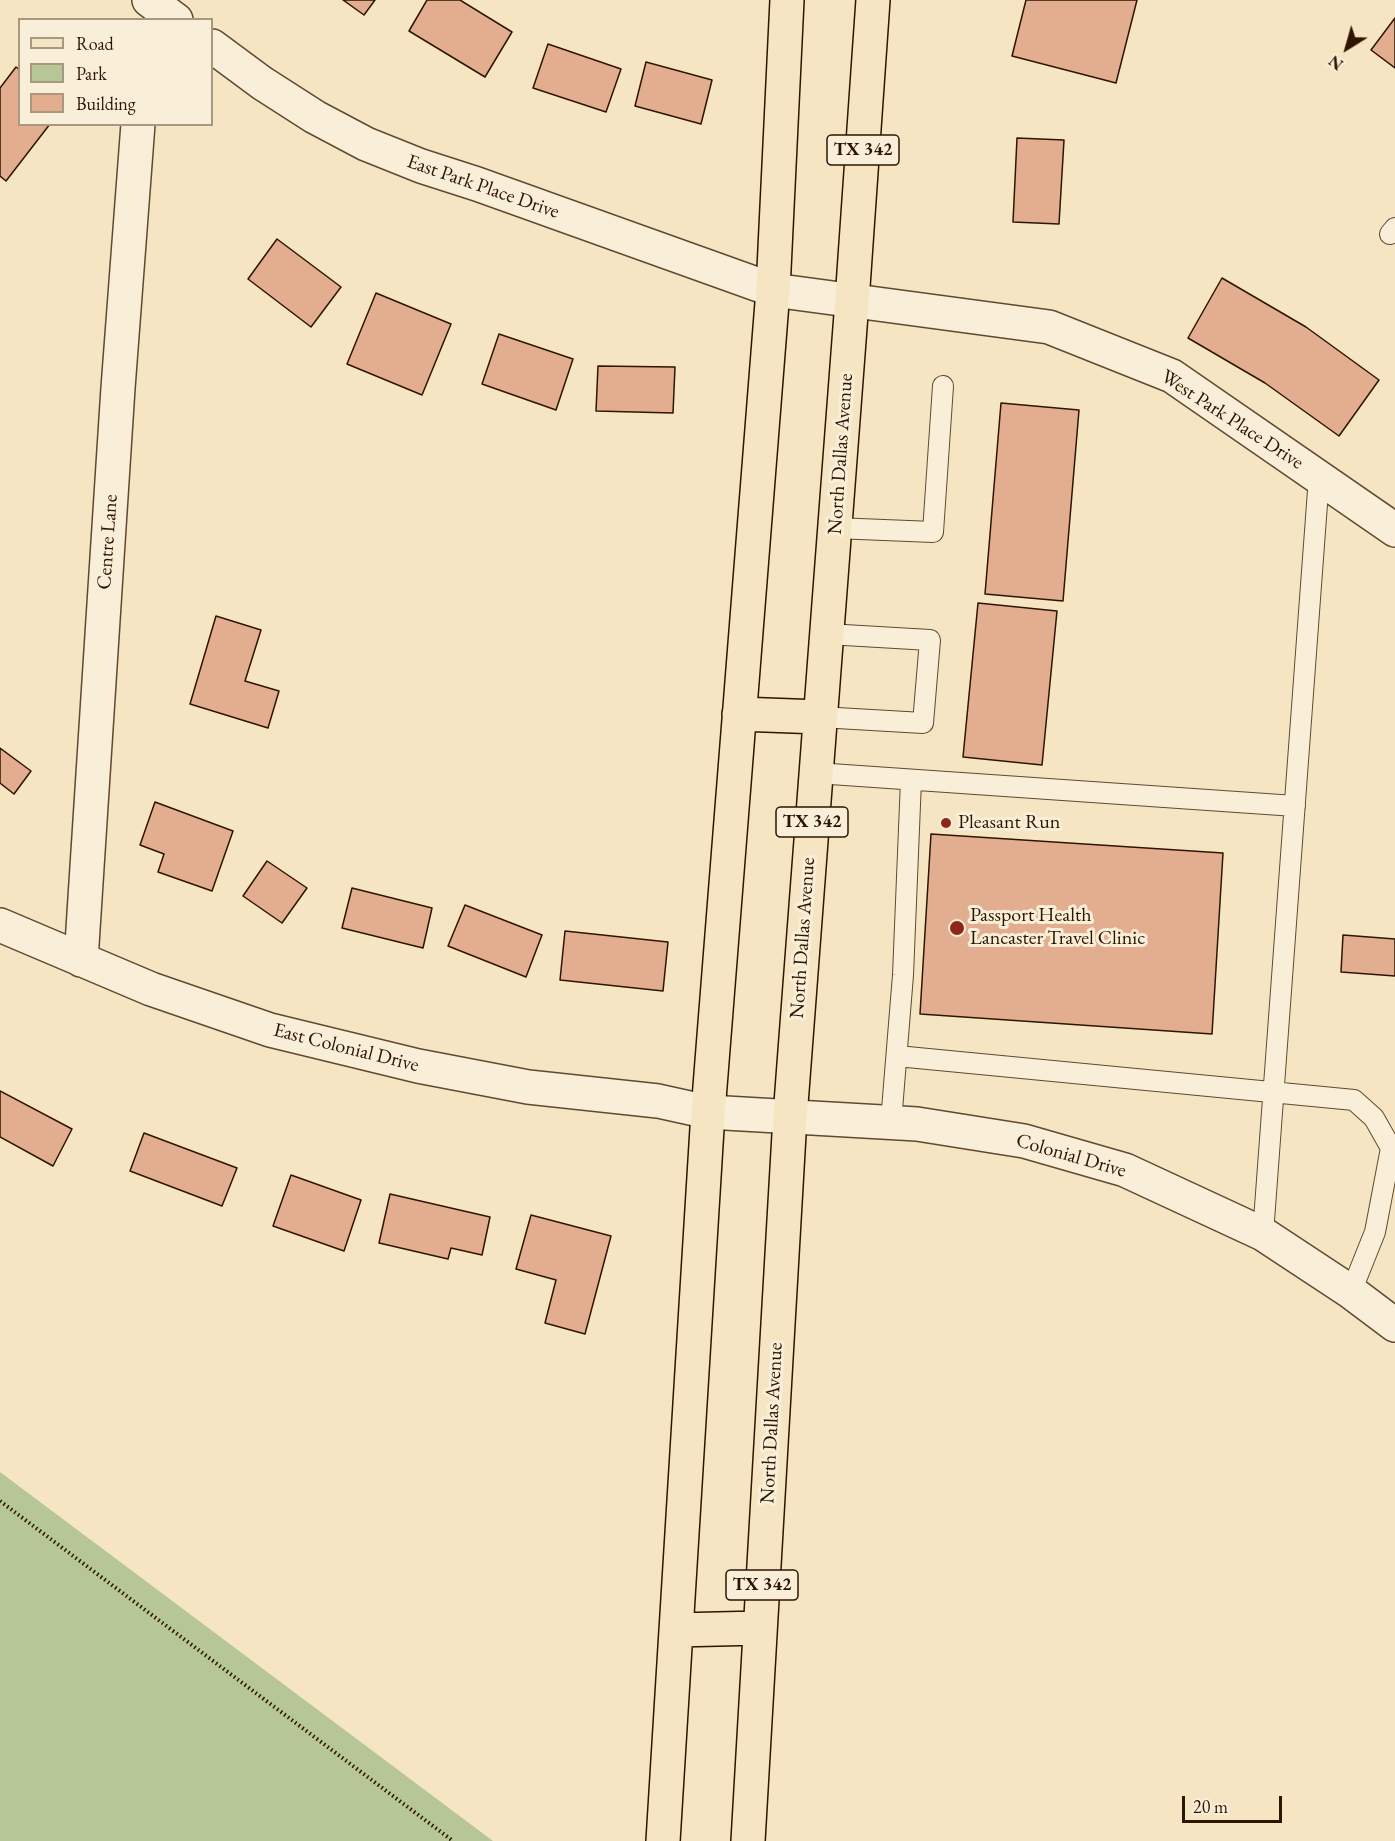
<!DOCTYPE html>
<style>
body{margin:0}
#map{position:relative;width:1395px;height:1841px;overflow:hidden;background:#f6e5c2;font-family:"EB Garamond",serif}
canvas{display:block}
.legend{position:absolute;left:18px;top:18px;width:195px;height:108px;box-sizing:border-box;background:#f9eed7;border:2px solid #a89781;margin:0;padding:8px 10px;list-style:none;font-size:18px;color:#2e1500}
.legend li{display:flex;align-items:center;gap:12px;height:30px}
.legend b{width:30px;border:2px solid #a89781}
.north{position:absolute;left:1317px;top:18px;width:60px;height:60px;-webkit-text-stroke:4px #f9eed7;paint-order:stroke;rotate:217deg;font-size:16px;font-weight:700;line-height:24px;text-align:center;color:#2e1500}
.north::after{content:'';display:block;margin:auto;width:21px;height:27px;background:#2e1500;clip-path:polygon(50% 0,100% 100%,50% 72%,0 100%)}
.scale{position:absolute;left:1182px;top:1796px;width:100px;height:27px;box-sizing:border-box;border:3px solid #2e1500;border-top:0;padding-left:8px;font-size:18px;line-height:21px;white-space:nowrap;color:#2e1500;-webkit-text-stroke:4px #f9eed7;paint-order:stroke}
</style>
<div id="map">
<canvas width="1395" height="1841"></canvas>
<ul class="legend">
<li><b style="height:8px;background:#f6e5c2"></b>Road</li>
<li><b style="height:16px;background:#b7c697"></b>Park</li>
<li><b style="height:16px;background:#e3ad8f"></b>Building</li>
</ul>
<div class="north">N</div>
<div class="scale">20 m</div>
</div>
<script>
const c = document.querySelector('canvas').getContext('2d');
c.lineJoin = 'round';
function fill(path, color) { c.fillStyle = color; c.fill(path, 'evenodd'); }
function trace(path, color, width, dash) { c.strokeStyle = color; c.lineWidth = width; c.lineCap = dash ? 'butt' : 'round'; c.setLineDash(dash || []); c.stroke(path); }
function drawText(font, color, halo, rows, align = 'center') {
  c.font = font + ' "EB Garamond",serif'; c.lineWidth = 6; c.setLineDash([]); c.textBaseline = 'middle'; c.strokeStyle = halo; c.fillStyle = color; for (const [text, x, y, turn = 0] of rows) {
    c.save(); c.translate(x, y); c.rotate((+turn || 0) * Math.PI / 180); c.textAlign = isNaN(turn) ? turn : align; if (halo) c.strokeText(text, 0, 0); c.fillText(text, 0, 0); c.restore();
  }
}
const green = new Path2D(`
 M0 1472 493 1841H0Z`);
const building = new Path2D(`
 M343 0H375L364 15Z
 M427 0H460L512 32 485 77 409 31Z
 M1026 0H1137L1116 83 1012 56Z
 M1395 18V68L1371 50Z
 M548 44 621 69 606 112 533 88Z
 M646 62 712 80 701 124 635 106Z
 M16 67 20 70V124H50L6 181 0 176V88Z
 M1017 138 1064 140 1059 224 1013 222Z
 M277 239 341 287 311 327 248 279Z
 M1222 278 1306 327 1379 380 1339 436 1265 383 1188 338Z
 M376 293 451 324 422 395 347 364Z
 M499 334 573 359 556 410 482 384Z
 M598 366 675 367 673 413 596 411Z
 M1001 403 1079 410 1063 601 985 594Z
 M978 603 1057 611 1042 765 963 757Z
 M216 616 261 630 245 681 279 691 268 728 190 704Z
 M0 748 31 771 14 794 0 783Z
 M155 802 233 831 212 891 158 872 164 854 140 845Z
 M931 834 1223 853 1212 1034 920 1014Z
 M267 861 307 888 282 923 243 896Z
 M352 888 432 908 423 948 342 928Z
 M465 905 542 935 526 977 448 946Z
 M565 931 668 942 663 991 560 980Z
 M1343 935 1395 939V976L1341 972Z
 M0 1091 72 1129 53 1166 0 1137Z
 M144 1133 237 1168 222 1206 130 1171Z
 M291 1175 361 1200 344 1251 273 1226Z
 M390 1194 490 1217 482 1255 451 1248 448 1259 379 1243Z
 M531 1215 611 1236 585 1334 545 1323 556 1280 516 1269Z`);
const path = new Path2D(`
 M0 1501 453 1841`);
const lane = new Path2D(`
 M1390 234 1395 228
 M835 528 933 532 943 386
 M820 717 923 723 930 640 827 634
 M816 773 1295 806
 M897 1056 1354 1100 1374 1118 1391 1148 1375 1232 1351 1292
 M891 1122 903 975 911 780
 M1263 1234 1319 477`);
const street = new Path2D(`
 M149 0 176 20
 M212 46 262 83 315 117 366 144 421 166 477 184 773 290 1049 327 1172 376 1395 530
 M0 925 151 989 270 1030 418 1066 528 1087 658 1101 708 1112 917 1124 1024 1141 1125 1170 1263 1234 1351 1292 1395 1325
 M81 960 118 388 138 124`);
const primary = new Path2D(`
 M739 714 820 717
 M676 1630 760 1628
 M663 1841 708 1112 773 290 787 0
 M748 1841 790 1117 852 301 873 0`);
const markers = [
 [946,823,6,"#8f2418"],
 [957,928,8,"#8f2418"]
];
const shields = [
 [863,150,72],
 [812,822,72],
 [762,1585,72]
];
const shieldNames = [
 ["TX 342",863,150],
 ["TX 342",812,822],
 ["TX 342",762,1585]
];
const streetNames = [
 ["East Park Place Drive",483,187,19],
 ["West Park Place Drive",1232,420,33],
 ["North Dallas Avenue",841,454,-86],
 ["Centre Lane",108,542,-86],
 ["North Dallas Avenue",803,938,-86],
 ["East Colonial Drive",346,1048,14],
 ["Colonial Drive",1071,1156,16],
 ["North Dallas Avenue",772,1423,-87]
];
const poiNames = [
 ["Pleasant Run",958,823],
 ["Passport Health",970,916],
 ["Lancaster Travel Clinic",970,939]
];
fill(green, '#b7c697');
fill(building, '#e3ad8f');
trace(building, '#2e1500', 1.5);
trace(lane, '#604930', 22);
trace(street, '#604930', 36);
trace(primary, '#2e1500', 36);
trace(path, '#2e1500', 4, [1.5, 3]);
trace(lane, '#f9eed7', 20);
trace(street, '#f9eed7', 33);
trace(primary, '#f6e5c2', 33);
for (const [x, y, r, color] of markers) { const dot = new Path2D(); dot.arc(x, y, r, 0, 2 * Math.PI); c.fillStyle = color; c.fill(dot); trace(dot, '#f9eed7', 2); }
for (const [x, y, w] of shields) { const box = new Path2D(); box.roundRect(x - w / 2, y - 15, w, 30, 4.5); c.fillStyle = '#f9eed7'; c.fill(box); trace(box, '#2e1500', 1.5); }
drawText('bold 18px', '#2e1500', null, shieldNames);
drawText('20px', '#2e1500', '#f9eed7', streetNames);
drawText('20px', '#2e1500', '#f9eed7', poiNames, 'left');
</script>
